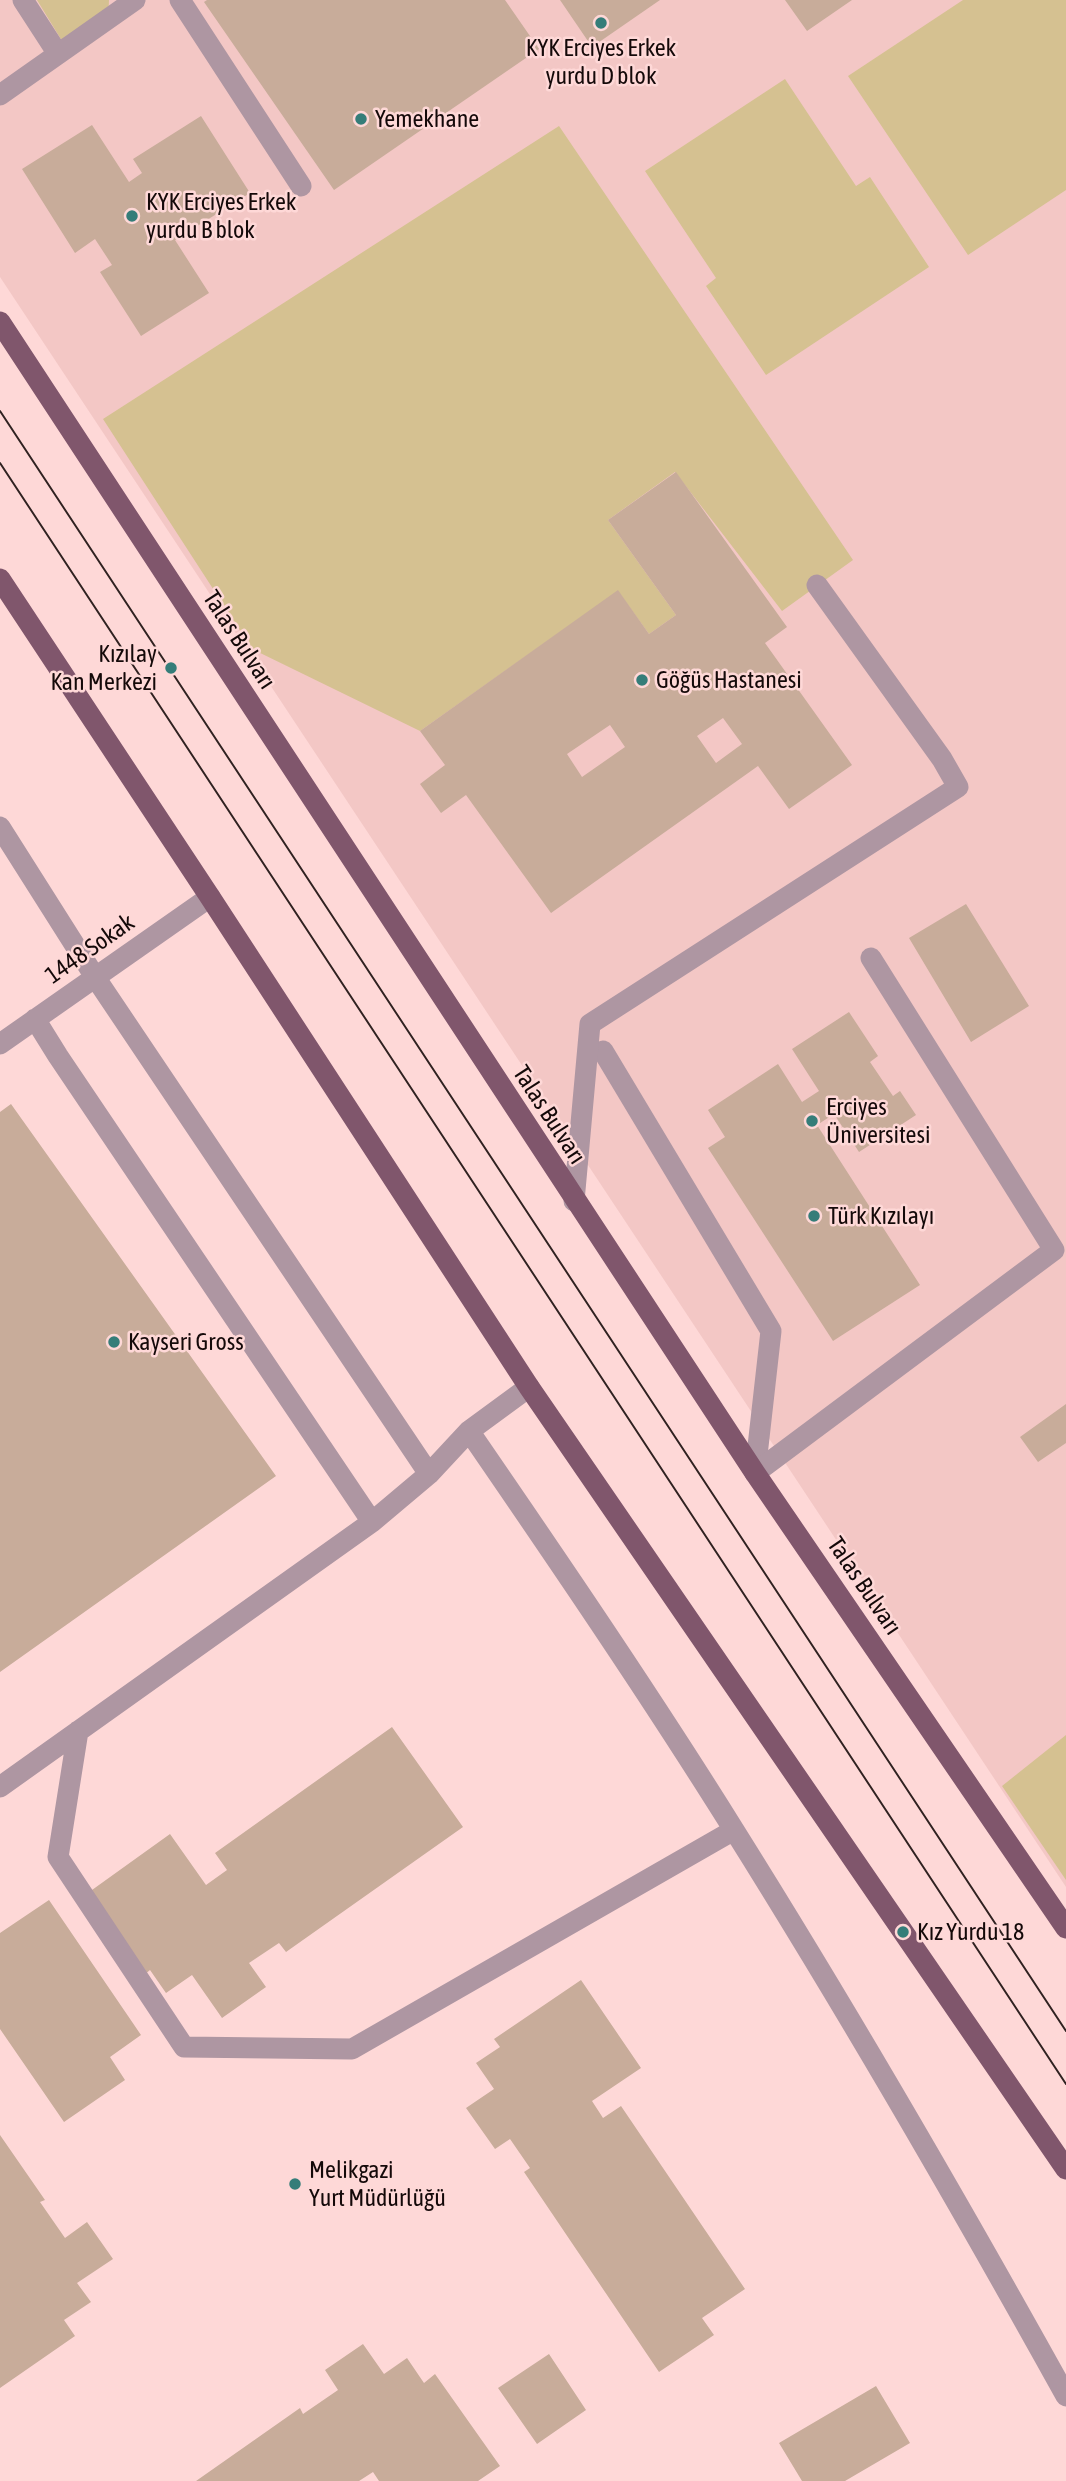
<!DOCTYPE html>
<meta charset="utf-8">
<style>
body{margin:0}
canvas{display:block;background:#fed8d7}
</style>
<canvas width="1066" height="2481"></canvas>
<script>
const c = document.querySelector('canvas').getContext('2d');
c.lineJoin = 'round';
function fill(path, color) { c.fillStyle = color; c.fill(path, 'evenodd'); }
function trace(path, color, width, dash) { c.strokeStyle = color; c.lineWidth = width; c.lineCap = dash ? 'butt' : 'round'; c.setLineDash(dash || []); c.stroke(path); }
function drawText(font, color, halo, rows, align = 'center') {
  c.font = font + ' "Asap Condensed",sans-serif'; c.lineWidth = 5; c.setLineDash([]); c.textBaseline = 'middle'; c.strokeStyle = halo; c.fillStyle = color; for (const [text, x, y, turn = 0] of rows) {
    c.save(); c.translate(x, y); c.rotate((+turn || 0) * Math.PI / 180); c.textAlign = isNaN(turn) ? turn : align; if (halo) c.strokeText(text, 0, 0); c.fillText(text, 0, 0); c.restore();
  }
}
const built = new Path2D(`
 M0 0H1066V1887L0 277Z`);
const green = new Path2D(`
 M37 0H109L108 22 67 49Z
 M963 0H1066V190L968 255 848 76Z
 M785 79 856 186 870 177 929 267 766 375 706 286 716 278 645 171Z
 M559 126 853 560 782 611 675 472 608 520 676 615 649 634 618 591 420 731 252 649 103 419Z
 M1066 1735V1880L1002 1786Z`);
const building = new Path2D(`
 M207 0H505L539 49 334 190 204 2Z
 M560 0H660L592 47Z
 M785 0H852L807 31Z
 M201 116 250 193 175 240 209 293 141 336 100 272 112 265 95 239 75 253 22 169 92 125 129 182 142 173 133 159Z
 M676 472 787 627 765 643 852 765 789 809 758 766 551 913 466 795 441 813 420 784 445 765 420 731 618 590 649 634 676 615 608 520ZM723 718 742 744 716 763 697 736ZM610 725 625 747 582 777 567 754Z
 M966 904 1029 1006 971 1042 909 938Z
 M849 1012 878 1056 870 1062 893 1096 900 1091 916 1115 859 1152 834 1114 817 1125 920 1285 833 1341 708 1148 725 1137 708 1110 778 1064 802 1102 819 1091 792 1049Z
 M11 1104 276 1476 0 1672V1112Z
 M1066 1404V1443L1038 1462 1020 1437Z
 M392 1727 463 1827 286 1952 279 1943 249 1963 266 1987 222 2018 192 1975 166 1993 150 1970 143 1976 85 1895 170 1834 206 1885 227 1870 215 1853Z
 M49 1900 141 2035 110 2057 125 2080 64 2122 0 2029V1933Z
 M581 1980 641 2068 592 2101 603 2118 621 2106 745 2289 702 2318 714 2335 659 2372 524 2172 530 2168 510 2139 495 2149 466 2108 494 2089 476 2063 500 2047 494 2039Z
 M0 2135 45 2200 40 2202 65 2238 87 2222 113 2259 77 2283 91 2302 64 2320 75 2336 0 2388Z
 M363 2344 384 2374 407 2358 424 2383 435 2374 500 2466 478 2481H379L373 2472 359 2481H196L300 2408 303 2414 338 2390 325 2370Z
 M549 2354 586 2410 537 2444 498 2388Z
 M876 2386 910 2443 845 2481H802L779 2443Z`);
const lane = new Path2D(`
 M603 1051 771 1331 755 1473`);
const street = new Path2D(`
 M23 0 58 54
 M180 0 301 186
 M0 95 135 0
 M0 827 95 977 429 1474
 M35 1019 58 1056 372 1522
 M0 1044 210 897
 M574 1201 590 1024 958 787 942 759 817 585
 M469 1431C559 1562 649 1694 734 1830 850 2015 960 2205 1066 2396
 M755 1473 1054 1250 871 958
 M78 1731 58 1857 184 2047 352 2049 734 1830
 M0 1787 372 1522 429 1474 469 1431 529 1387`);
const primary = new Path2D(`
 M0 322 755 1473 1066 1928
 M0 579 210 897 529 1387 1066 2169`);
const tram = new Path2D(`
 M0 411 1066 2031
 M0 463 1066 2084`);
const markers = [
 [601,23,7,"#357d79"],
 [361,119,7,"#357d79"],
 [132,216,7,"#357d79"],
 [171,668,7,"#357d79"],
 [642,680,7,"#357d79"],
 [812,1121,7,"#357d79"],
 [814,1216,7,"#357d79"],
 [114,1342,7,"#357d79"],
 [903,1932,7,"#357d79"],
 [295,2184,7,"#357d79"]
];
const poiNames = [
 ["KYK Erciyes Erkek",601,48,"center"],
 ["yurdu D blok",601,76,"center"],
 ["Yemekhane",375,119],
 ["KYK Erciyes Erkek",146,202],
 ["yurdu B blok",146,230],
 ["Kızılay",157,654,"right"],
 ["Kan Merkezi",157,682,"right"],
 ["Göğüs Hastanesi",656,680],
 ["Erciyes",826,1107],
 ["Üniversitesi",826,1135],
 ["Türk Kızılayı",828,1216],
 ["Kayseri Gross",128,1342],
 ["Kız Yurdu 18",917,1932],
 ["Melikgazi",309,2170],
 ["Yurt Müdürlüğü",309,2198]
];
const streetNames = [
 ["Talas Bulvarı",239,640,57],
 ["1448 Sokak",90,949,-35],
 ["Talas Bulvarı",549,1115,57],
 ["Talas Bulvarı",864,1586,56]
];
fill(built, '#f3c7c5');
fill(green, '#d5c191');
fill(building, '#c8ac9a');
trace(lane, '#ae96a2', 21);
trace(street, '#ae96a2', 21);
trace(primary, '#80566c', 21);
trace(tram, '#302221', 2);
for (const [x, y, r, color] of markers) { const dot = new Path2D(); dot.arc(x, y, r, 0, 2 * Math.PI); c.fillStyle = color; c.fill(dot); trace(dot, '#fed8d7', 2.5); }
drawText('24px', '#140909', '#fed8d7', poiNames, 'left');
drawText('24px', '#140909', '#fed8d7', streetNames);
</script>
